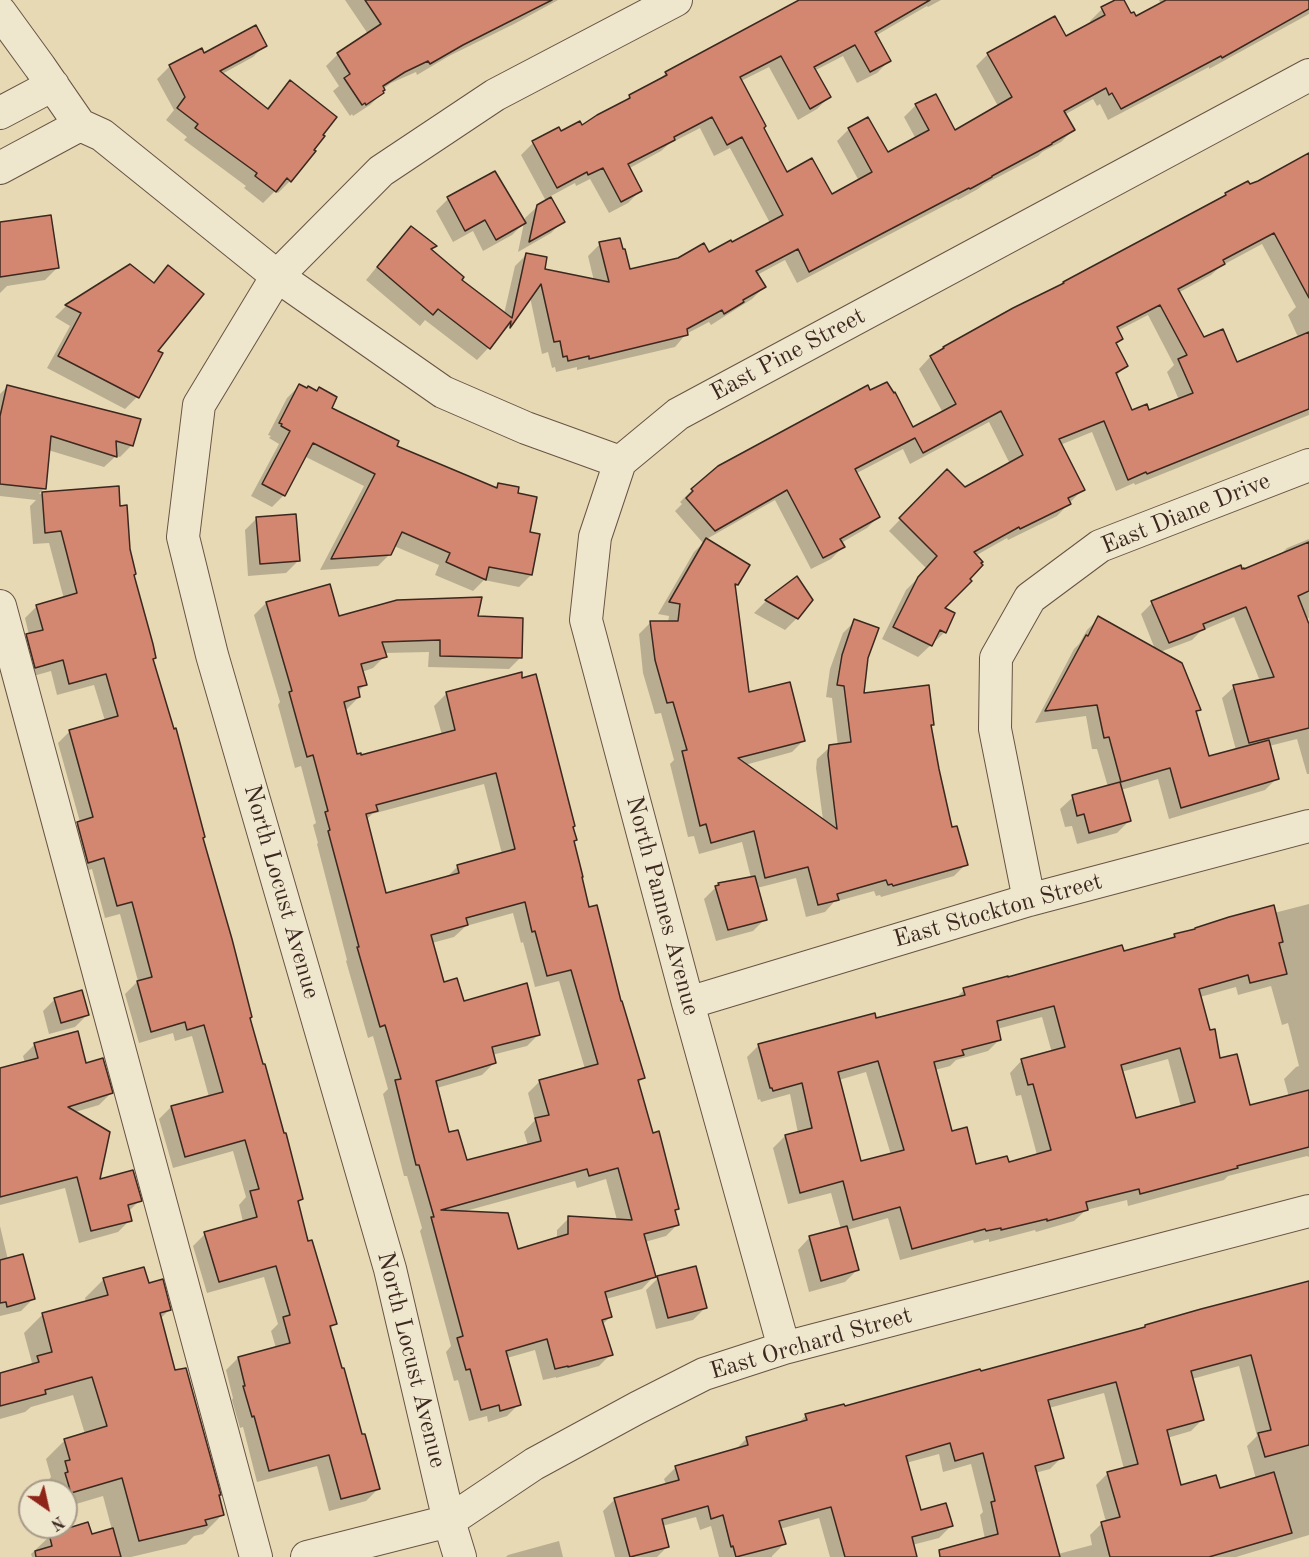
<!DOCTYPE html>
<style>
body{margin:0}
#map{position:relative;width:1309px;height:1557px;overflow:hidden;background:#e7d9b4;font-family:"Old Standard TT",serif}
canvas{display:block}
.north{position:absolute;left:18px;top:1479px;width:60px;height:60px;box-sizing:border-box;background:#efe6ce;border:2px solid #a79a88;border-radius:50%;rotate:146deg;font-size:16px;font-weight:700;line-height:24px;text-align:center;color:#3c281f}
.north::after{content:'';display:block;margin:auto;width:21px;height:27px;background:#8f2418;clip-path:polygon(50% 0,100% 100%,50% 72%,0 100%)}
</style>
<div id="map">
<canvas width="1309" height="1557"></canvas>
<div class="north">N</div>
</div>
<script>
const c = document.querySelector('canvas').getContext('2d');
c.lineJoin = 'round';
function fill(path, color) { c.fillStyle = color; c.fill(path, 'evenodd'); }
function trace(path, color, width, dash) { c.strokeStyle = color; c.lineWidth = width; c.lineCap = dash ? 'butt' : 'round'; c.setLineDash(dash || []); c.stroke(path); }
function drawText(font, color, halo, rows, align = 'center') {
  c.font = font + ' "Old Standard TT",serif'; c.lineWidth = 4.5; c.setLineDash([]); c.textBaseline = 'middle'; c.strokeStyle = halo; c.fillStyle = color; for (const [text, x, y, turn = 0] of rows) {
    c.save(); c.translate(x, y); c.rotate((+turn || 0) * Math.PI / 180); c.textAlign = isNaN(turn) ? turn : align; if (halo) c.strokeText(text, 0, 0); c.fillText(text, 0, 0); c.restore();
  }
}
const shadow = new Path2D(`
 M345 0H558L516 23 449 56 417 75 416 72 391 83 383 89 382 93 370 105 353 116 352 114 350 116 333 91 339 86 326 66 338 54 368 34Z
 M804 0H941L928 7 927 6 875 36 889 61 877 73 857 83 843 56 814 71 829 97 817 109 798 120 769 67 741 81 762 128 786 174 831 196 859 181 837 141 849 129 887 154 916 139 904 117 916 105 954 132 998 106 976 66 988 54 1065 38 1091 24 1090 21 1102 9 1118 0H1122L1130 15 1135 18 1161 4 1159 0H1309V14L1209 69V67L1108 120 1100 104 1097 106 1093 99 1064 115 1073 130 1061 142 1042 152 1038 156 983 185 978 189 958 200 957 199 797 283 785 260 757 275 764 287 752 299 711 325 709 322 686 334 675 347 577 370V367L556 372 555 367 552 368 548 352 542 354 530 297 508 327 477 360 425 320 420 326 366 280 399 240 411 228 434 246 430 251 460 280 504 314 515 266 527 254 543 270 594 281 588 256 600 244 629 271 708 254 770 223 730 148 714 156 700 128 669 144 661 151 628 169 640 191 628 203 609 213 590 179 576 186 575 183 549 197 563 221 551 233 518 252 525 218 538 206 546 201 521 155 533 143 560 133 582 128 623 103 630 96 658 81 666 73Z
 M265 45 253 57 222 74 266 109 290 82V181L278 193 275 191 263 203 244 188 246 186 184 140 187 137 166 120 174 110 157 79 169 67 201 50 203 55Z
 M1309 154V415L1135 485 1134 483 1116 491 1092 432 1060 445 1083 489 1057 516 1008 540 1007 538 975 556 942 609 945 632 918 657 882 639 906 590 927 569 889 531 947 471 964 489 1010 464 989 422 910 464 903 449 855 474 879 516 867 528 841 543 843 547 831 559 811 569 775 500 705 540 737 584 734 587 748 694 804 740 792 752 745 765 823 820 816 768 817 759 830 747 838 746 832 698 826 697 830 669 843 633 855 621 867 658 862 694 932 724 930 727 951 829 966 864 954 876 881 897 880 895 876 896 874 891 834 902 825 912 806 917 796 878 757 888 765 919 753 931 716 941 704 899 719 884 751 878 742 842 699 854 694 836 688 837 670 764 674 760 661 713 655 714 643 673 639 634 651 622 668 623 669 616 658 614 694 552 703 543 675 511 682 504 680 502 692 490 913 429 943 413 919 369 930 357 1221 200 1226 195 1249 186ZM1262 244 1296 307 1288 315 1298 337 1237 364 1203 339 1178 293 1211 275 1221 266ZM1148 315 1174 365 1167 372 1179 400 1148 412H1131L1116 376 1126 366 1115 345 1121 339 1117 331Z
 M448 199 524 223 512 235 483 251 473 231 453 242 436 211Z
 M0 224 57 268 45 280 7 286 0 293Z
 M130 266 153 284 169 267 156 351 137 397 125 409 47 368 70 326 55 317 66 306Z
 M8 386 132 445 120 457 116 456 104 467 48 450 44 488 39 494 118 488 119 507 132 576 155 657 152 660 249 1019 301 1199 297 1203 307 1243 335 1324 330 1329 361 1436 378 1489 366 1501 329 1511 317 1466 257 1482 243 1427 240 1428 232 1400 233 1398 226 1370 238 1358 276 1348 271 1331 278 1324 264 1277 207 1293 193 1246 205 1234 243 1222 239 1205 246 1197 233 1151 173 1168 159 1119 171 1107 209 1097 192 1036 175 1041 173 1033 139 1043 125 994 138 981 120 914 105 918 92 869 76 874 65 835 80 822 58 743 70 731 105 721 94 685 57 695 51 671 23 679 15 647 29 635 25 618 37 606 64 599 49 543 33 544 30 506 36 500 0 496V394Z
 M299 386 330 408 395 446 494 489 499 484 517 494 528 534 531 575 519 587 484 580 473 591 435 575 439 565 394 546 390 554 378 566 320 570 364 486 304 456 284 495 272 507 251 496 279 444 269 438 271 436 268 435 287 398Z
 M257 518 298 561 286 573 248 576 245 530Z
 M1309 539V618L1306 619 1309 628V774H1307L1297 739 1269 746 1277 778 1265 790 1169 819 1158 779 1121 790 1129 821 1117 833 1077 844 1072 826 1065 827 1060 809 1073 797 1108 787 1097 749H1092L1086 716 1035 723 1074 649 1079 644 1087 630 1099 618 1155 649 1141 614 1152 603 1279 556 1287 548ZM1234 617 1260 681 1234 687 1222 698 1236 750 1208 758 1195 714 1199 710 1160 652 1192 640 1201 631Z
 M797 578V618L785 630 754 613 766 601Z
 M266 603 338 618H476L521 657 509 669 428 667 429 652 384 653 385 656 373 668 362 672 365 685 357 692 359 697 347 709 344 710 356 755 360 757 442 735 434 706 446 694 571 828 573 842 587 908 620 1003 643 1078 638 1083 652 1135 678 1208 674 1211 678 1224 666 1236 645 1242 654 1276 642 1289 606 1299 611 1316 602 1325 611 1354 599 1366 556 1378V1377L543 1380 535 1350 507 1358 519 1404 507 1416 488 1422 487 1416 469 1421 458 1380 454 1381 446 1352 451 1346 420 1231 422 1228 407 1176H404L383 1094 388 1089 373 1036 368 1038 346 961 347 960 317 844 318 843 313 825 316 823 301 766 295 768 278 705 280 702 254 615ZM484 784 502 854 457 867 445 879 385 895 366 820 372 814ZM513 913 521 943 523 942 535 987 559 981 585 1069 540 1081 528 1093 535 1120 524 1132 528 1146 466 1162 448 1134 437 1088 482 1075 494 1063 492 1055 527 1046 539 1034 462 1003 443 984 432 943 454 937 466 926ZM606 1179 617 1220 569 1218 557 1230V1239L517 1251 462 1212 575 1181 577 1188Z
 M1309 904V1157L1307 1156 1228 1176 1224 1180 1128 1206 1127 1200 1086 1210 1074 1221 1036 1232 1035 1230 989 1242V1239L974 1243 973 1240 900 1260 888 1218 847 1230 857 1270 845 1282 809 1292 798 1250 810 1237 841 1229 831 1193 788 1204 773 1148 785 1136 798 1133 790 1094 761 1102 760 1099 758 1100 747 1057 759 1045 875 1020 954 1000 964 990 1123 953 1171 939 1175 936 1274 913ZM1271 986 1282 1025 1288 1023 1299 1066 1296 1067 1284 1079 1289 1097 1249 1107 1219 1060 1200 997 1236 987 1238 995ZM1042 1017 1052 1053 1022 1060 1010 1073 1016 1096 1021 1095 1037 1155 1008 1164 975 1166 951 1133 935 1070 950 1066 956 1060 988 1051 1000 1039 997 1029ZM1168 1059 1181 1107 1135 1120 1121 1072ZM866 1072 891 1155 860 1163 839 1080Z
 M55 999 87 1015 75 1027 49 1034 43 1011Z
 M35 1044 85 1065 111 1093 99 1105 75 1112 98 1181 140 1200 128 1212 130 1220 118 1232 79 1243 65 1188 0 1205V1070L25 1063 23 1056Z
 M0 1226 8 1260 33 1299 21 1311 0 1316Z
 M658 1278 705 1308 693 1320 656 1329 646 1290Z
 M104 1279 148 1285 169 1310 160 1319 174 1372 218 1496 222 1515 203 1534 194 1536 186 1544 131 1557H32L31 1554 50 1536H91L112 1530 103 1496 66 1507V1491H49L47 1482 51 1477 46 1459 65 1440 85 1434 73 1395 31 1407 25 1412 0 1419V1374L28 1367 32 1363 24 1333 43 1314 86 1303 85 1298Z
 M1309 1283V1535L1236 1557H957L985 1539 980 1515 983 1512 971 1464 943 1472 939 1454 906 1463 920 1512 951 1526 939 1538 912 1545 915 1557H830L819 1518 780 1529 784 1544 772 1556V1557H719L711 1526 700 1530 696 1517 662 1526 668 1546 657 1557H615L603 1511 615 1499 666 1485 664 1479 676 1467 734 1451 747 1438 798 1424 806 1415 844 1408 980 1373 1142 1330 1146 1326ZM1239 1366 1257 1436 1247 1446 1256 1479 1219 1490 1180 1487 1167 1438 1191 1431 1203 1419 1192 1379ZM1104 1393 1124 1469 1108 1473 1096 1485 1106 1522 1102 1523 1090 1535 1092 1545 1058 1554 1035 1473 1050 1469 1062 1457 1049 1408Z
 M559 1541 563 1557H506L508 1555Z`);
const building = new Path2D(`
 M365 0H552L463 45 430 64 428 61 405 72 383 86 385 90 383 91 384 93 366 105 365 103 362 105 344 78 350 74 337 53 381 24Z
 M799 0H930L875 32 891 61 870 72 855 45 814 67 831 97 810 109 781 56 740 77 766 126 764 128 787 172 812 158 832 194 872 172 848 128 868 117 888 152 929 130 915 104 936 94 955 130 1012 97 987 53 1055 16 1066 36 1105 15 1101 7 1115 0H1124L1131 13 1134 12 1136 16 1166 0H1309V9L1222 58 1221 56 1121 109 1112 93 1109 95 1106 88 1064 111 1075 130 1052 143V144L992 176V177L970 189 969 188 809 272 798 249 756 271 766 287 743 300 744 302 724 314 722 310 687 329 688 335 589 359V356L568 361 567 356 563 357 560 341 554 342 541 284 510 328 511 321 490 349 438 309 433 315 377 267 411 226 437 246 431 249 464 277 462 280 512 318 526 253 547 257 545 269 609 282 599 242 620 238 623 249H625L630 269 678 258 704 243 709 252 731 240 732 242 783 215 742 137 727 145 712 117 674 137 675 140 628 164 642 191 621 202 603 168 588 175 587 172 557 188 532 141 559 127 561 131 580 121 582 125 597 115 630 98 629 95 667 75 665 72Z
 M256 25 267 46 220 71 268 109 290 80 337 117 323 135 325 136 314 150 316 151 291 182 287 178 276 192 255 176 257 173 195 128 198 124 177 108 185 97 169 65 202 48 204 53Z
 M1309 153V298L1274 233 1223 260 1225 264 1178 289 1204 337 1223 329 1237 362 1309 332V409L1147 474 1146 472 1128 480 1104 421 1059 439 1085 490 1068 498 1071 504 1020 529 1019 527 974 552 983 562 981 563 983 565 970 579 972 581 945 608 955 613 946 633 940 630 932 646 893 627 918 577 937 556 899 518 947 469 965 487 1023 455 1001 411 923 453 915 438 855 469 880 517 840 539 845 547 823 558 787 490 715 531 686 498 693 491 691 489 718 466 868 385 870 390 887 382 894 393 895 392 913 427 956 404 930 356 944 348 943 347 1013 308 1064 283 1063 282 1226 195 1225 193 1248 181 1250 184 1258 181ZM1160 305 1187 355 1178 359 1193 393 1149 410 1147 404 1132 410 1116 373 1128 366 1116 343 1123 339 1117 327Z
 M495 171 526 223 496 240 485 220 465 231 447 197Z
 M551 197 565 222 529 242 537 205Z
 M51 215 59 268 0 277V222Z
 M130 264 154 283 168 265 204 294 158 351 163 353 139 398 58 356 81 313 65 305Z
 M299 384 307 388 308 386 317 391 319 387 337 397 332 408 399 441 397 446 497 488 498 483 519 487 518 493 537 497 530 532 540 534 532 575 489 567 486 580 446 562 450 553 402 532 391 555 331 559 375 474 313 443 285 496 262 484 290 431 281 426 282 424 279 423Z
 M7 385 141 419 133 446 116 441 117 457 51 436 46 489 0 484V416Z
 M119 486 120 506 127 505 130 549 136 574 134 575 153 644 156 658 153 659 174 729 176 728 205 837 203 838 232 939 252 1017 250 1018 263 1064H265L284 1133H286L303 1199 298 1201 308 1241 312 1240 337 1324 330 1326 342 1368H344L362 1434H365L380 1489 341 1499 329 1455 269 1471 254 1416 252 1417 243 1386H245L238 1357 290 1343 283 1317 290 1315 276 1266 219 1282 204 1232 257 1217 250 1191 259 1189 245 1140 185 1157 171 1106 223 1092 204 1025 187 1030 185 1022 151 1032 137 981 152 977 132 902 117 906 104 858 88 863 77 822 93 817 69 730 118 716 106 674 69 684 63 660 35 668 26 634 43 630 36 605 77 593 61 531 45 533 42 492Z
 M296 514 300 561 260 564 256 517Z
 M706 538 750 565 738 585 735 584 749 692 790 682 805 741 738 758 837 829 828 755 829 745 851 742 844 686 837 685 842 655 854 619 879 628 868 658 864 693 929 685 934 725H931L939 769 952 827 957 826 968 865 893 886 892 884 888 885 886 880 837 894 839 900 818 905 808 867 765 878 754 831 711 843 706 824 700 826 682 751 687 750 673 702 667 703 655 660 650 621H678L680 604 669 602Z
 M1309 542V591L1298 596 1309 624V728L1249 743 1233 685 1274 677 1246 607 1203 624 1205 629 1169 643 1151 601 1241 565 1242 569 1244 568V569Z
 M797 576 813 600 798 619 765 600Z
 M330 584 339 616 397 600 482 597 478 616 523 618 522 658 440 656V640L382 642 387 657 361 664 367 685 358 687 360 697 344 702 357 754 361 753V755L455 730 446 692 522 672V678L536 674 575 826 573 827 577 840 574 841 583 877H582L589 907 597 905 621 1001H622L645 1078 638 1080 653 1133 659 1131 679 1209 675 1210 679 1225 644 1234 656 1277 605 1292 612 1317 602 1320 613 1355 568 1367V1366L555 1369 547 1339 506 1351 521 1405 500 1411 499 1405 481 1410 470 1369 466 1370 457 1338 463 1336 431 1217H434L419 1165H416L395 1080 401 1079 385 1025 380 1027 357 947H359L328 831 330 830 325 812 328 811 313 755 307 757 289 692 292 691 266 602ZM496 773 515 849 457 865 459 873 386 893 366 814 378 811 376 805ZM525 902 532 932 535 931 547 976 571 970 598 1064 539 1080 549 1115 535 1118 541 1141 467 1160 458 1130 449 1132 436 1081 496 1063 492 1047 540 1035 527 983 464 1001 457 978 444 982 431 935 468 925 466 918ZM618 1168 632 1220 568 1216V1234L518 1249 508 1213 441 1210 587 1169 589 1176Z
 M1098 616 1182 663 1201 710 1196 711 1209 756 1269 740 1279 779 1181 808 1170 768 1121 782 1109 737 1104 738 1097 705 1045 711 1086 635 1088 636Z
 M1120 782 1131 821 1089 833 1084 814 1077 816 1072 795Z
 M755 876 767 920 728 930 715 886 719 885 718 883Z
 M1274 905 1283 942 1279 943 1287 974 1250 983 1248 975 1199 989 1210 1030 1215 1029 1220 1058 1237 1054 1250 1105 1309 1090V1147L1237 1166 1238 1168 1140 1194 1139 1189 1086 1202 1088 1210 1047 1221V1219L1001 1230V1228L986 1231 985 1229 912 1249 900 1207 853 1220 843 1181 800 1193 785 1135 812 1128 802 1083 773 1091 772 1088H770L758 1044 875 1013 876 1018 965 995 963 988 1008 976V977L1122 945 1124 951 1175 937 1174 934 1195 929V928L1229 917ZM1054 1006 1065 1047 1021 1059 1028 1085 1033 1084 1051 1150 1009 1162 1007 1156 976 1164 967 1127 952 1131 934 1062 964 1055 962 1050 1001 1040 997 1021ZM1180 1048 1195 1102 1136 1118 1121 1065ZM878 1061 904 1150 861 1161 838 1072Z
 M82 990 89 1015 61 1023 54 998Z
 M78 1031 86 1063 103 1058 113 1093 68 1107 110 1132 100 1179 133 1170 142 1201 128 1205 132 1221 91 1231 77 1177 0 1197V1068L38 1058 34 1043Z
 M847 1226 859 1270 821 1281 809 1236Z
 M23 1254 35 1299 7 1307 6 1302 0 1303V1260Z
 M696 1266 707 1308 668 1318 657 1276Z
 M144 1267 149 1283 163 1279 171 1310 160 1313 175 1370 186 1368 221 1495H219L224 1515 205 1520 207 1525 139 1541 122 1478 71 1493 65 1473 68 1472 65 1461 70 1460 64 1439 107 1426 92 1377 45 1390 46 1394 0 1406V1373L39 1362 37 1356 52 1352 42 1313 108 1295 103 1278Z
 M1309 1281V1445L1265 1457 1258 1433 1271 1430 1251 1355 1191 1371 1204 1420 1167 1430 1181 1485 1216 1475 1220 1488 1274 1472 1292 1533 1209 1557H1110L1101 1522 1120 1517 1107 1472 1138 1464 1116 1382 1048 1400 1064 1458 1035 1466 1060 1557H940L939 1550 998 1534 991 1502 995 1501 983 1453 955 1461 950 1443 906 1456 921 1510 946 1503 953 1526 912 1537 917 1557H845L831 1507 779 1521 786 1544 736 1557 733 1546 731 1547 723 1515 711 1519 708 1506 662 1519 669 1547 630 1557 614 1498 679 1480 675 1466 748 1445 746 1437 807 1420 805 1414 844 1404 845 1406 980 1369 981 1371 1145 1327V1325L1201 1309Z
 M88 1522 92 1534 113 1528 121 1557H36L35 1551 52 1546 49 1534Z`);
const minor = new Path2D(`
 M0 12 40 67 80 125 102 135 277 276 381 171 495 95 676 0
 M0 113 53 85
 M0 168 80 125
 M620 462 595 537 586 620 688 1003 784 1348
 M0 606 256 1557
 M1029 900 995 729 996 658 1030 598 1100 546 1309 465
 M688 1003 1029 900 1309 826
 M307 1557 449 1521 534 1464 637 1408 704 1374 784 1348 1309 1211
 M460 1557 449 1521 390 1269 212 655 183 537 199 405 277 276 443 392 526 428 620 462 678 414 1309 75`);
const streetNames = [
 ["East Pine Street",788,355,-28],
 ["East Diane Drive",1186,514,-22],
 ["North Locust Avenue",281,892,74],
 ["North Pannes Avenue",662,906,75],
 ["East Stockton Street",998,911,-16],
 ["East Orchard Street",811,1344,-16],
 ["North Locust Avenue",411,1360,76]
];
fill(shadow, '#0003');
fill(building, '#d38770');
trace(building, '#3c281f', 1.5);
trace(minor, '#675444', 34);
trace(minor, '#efe6ce', 32);
drawText('24px', '#3c281f', '#efe6ce', streetNames);
</script>
